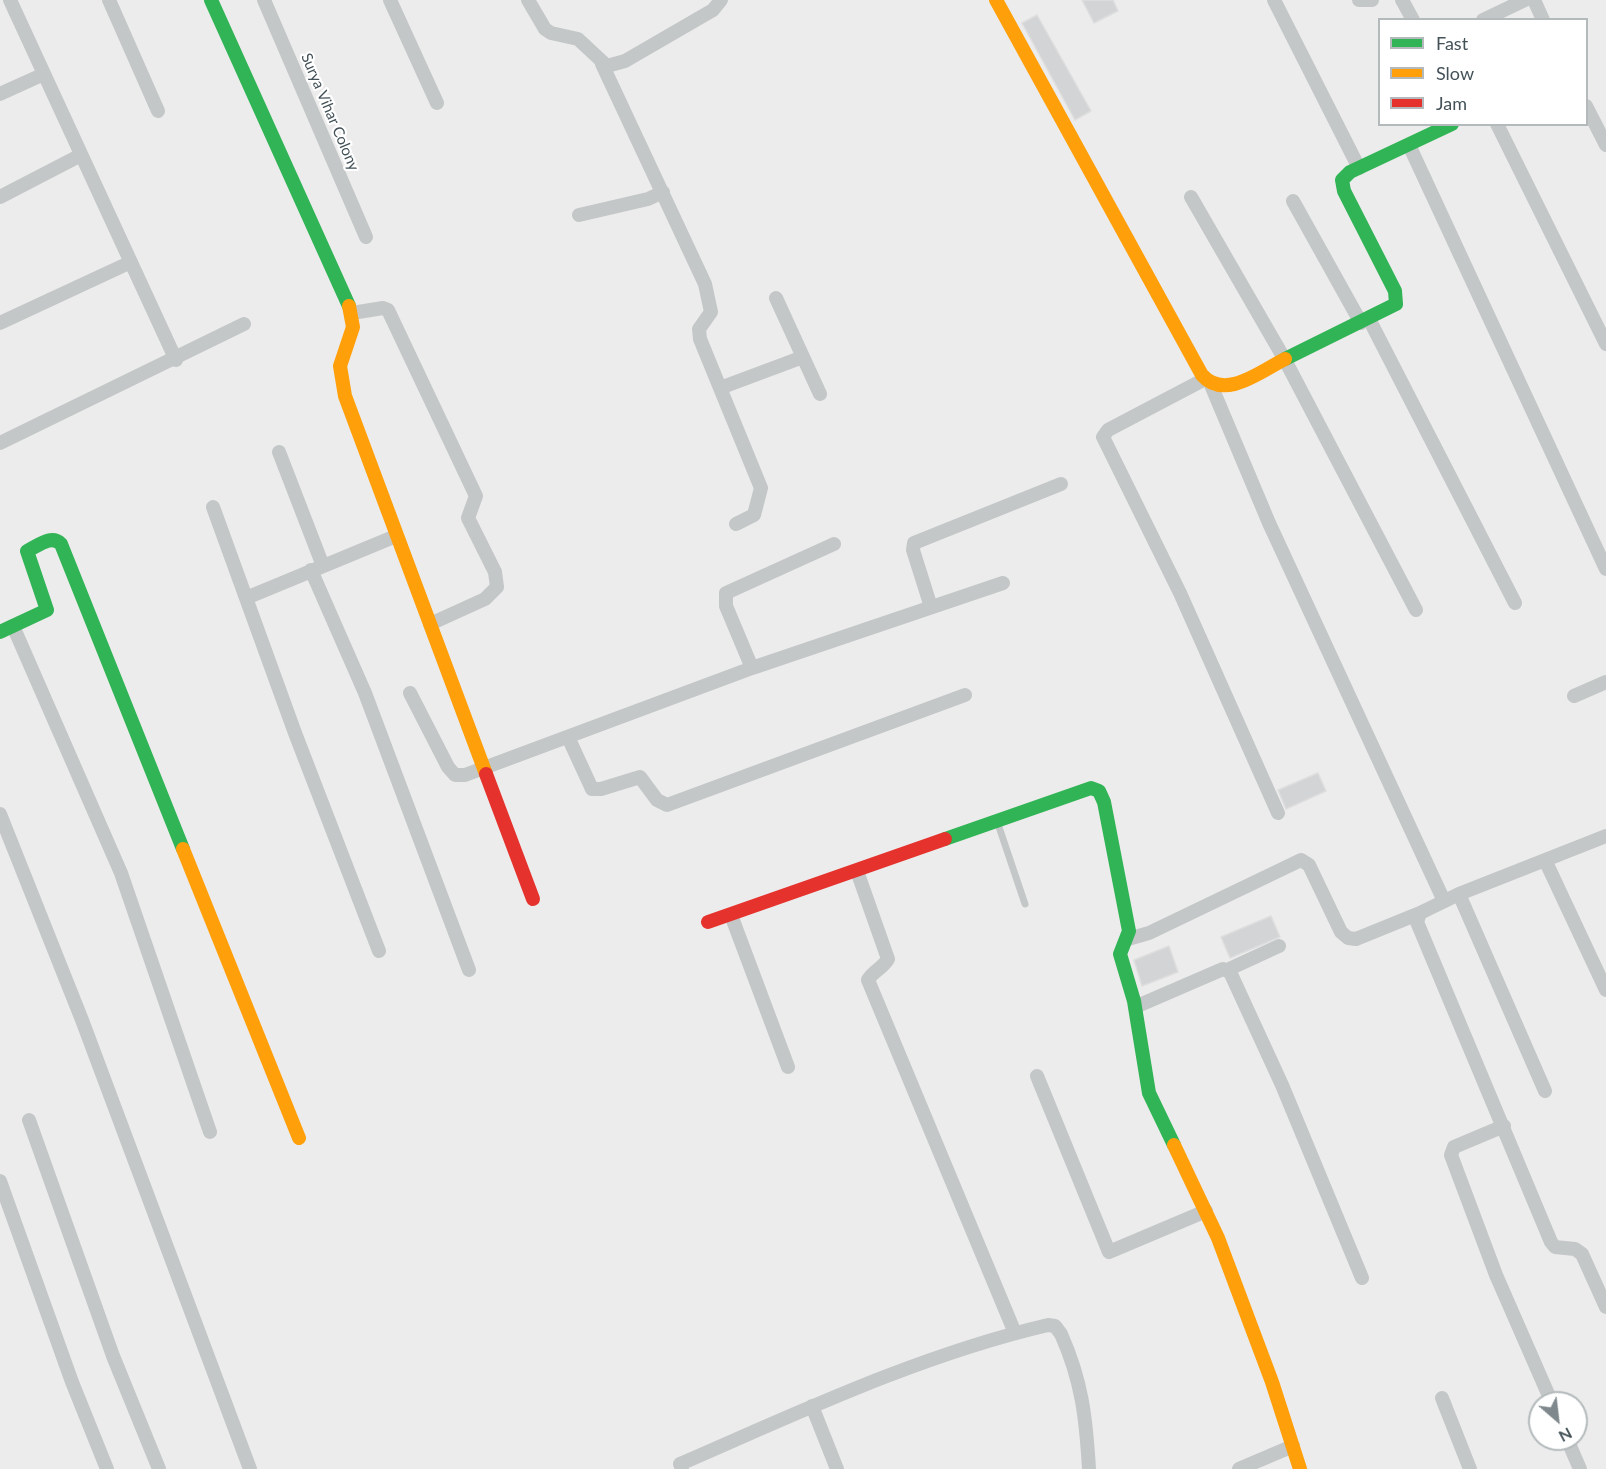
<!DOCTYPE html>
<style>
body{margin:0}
#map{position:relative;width:1606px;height:1469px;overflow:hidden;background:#edecec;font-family:Lato,sans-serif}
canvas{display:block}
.legend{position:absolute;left:1378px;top:18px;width:210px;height:108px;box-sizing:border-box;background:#fff;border:2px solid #b4babc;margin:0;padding:8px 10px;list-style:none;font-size:18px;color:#445258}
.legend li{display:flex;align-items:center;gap:12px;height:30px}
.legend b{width:30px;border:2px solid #b4babc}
.north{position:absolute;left:1528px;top:1391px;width:60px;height:60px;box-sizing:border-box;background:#fff;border:2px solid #b4babc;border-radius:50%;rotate:152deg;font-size:16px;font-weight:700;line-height:24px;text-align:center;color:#445258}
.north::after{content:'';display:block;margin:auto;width:21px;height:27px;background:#7f888c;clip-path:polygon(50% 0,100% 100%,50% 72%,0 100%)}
</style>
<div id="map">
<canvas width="1606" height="1469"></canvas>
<ul class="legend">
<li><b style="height:8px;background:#30b455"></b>Fast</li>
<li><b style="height:8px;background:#ff9f0a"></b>Slow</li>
<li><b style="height:8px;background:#e5322d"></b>Jam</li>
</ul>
<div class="north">N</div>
</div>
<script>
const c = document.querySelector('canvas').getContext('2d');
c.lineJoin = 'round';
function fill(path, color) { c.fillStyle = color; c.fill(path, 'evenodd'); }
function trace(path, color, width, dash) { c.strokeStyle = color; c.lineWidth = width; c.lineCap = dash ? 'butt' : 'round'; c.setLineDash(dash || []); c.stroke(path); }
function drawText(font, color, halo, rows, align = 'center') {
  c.font = font + ' Lato,sans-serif'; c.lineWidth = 4.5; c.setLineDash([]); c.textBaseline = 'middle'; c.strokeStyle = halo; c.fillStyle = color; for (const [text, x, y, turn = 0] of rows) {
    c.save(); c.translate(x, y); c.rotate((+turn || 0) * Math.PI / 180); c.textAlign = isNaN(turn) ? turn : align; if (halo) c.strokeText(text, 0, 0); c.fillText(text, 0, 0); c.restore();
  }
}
const building = new Path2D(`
 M1082 0H1113L1118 11 1094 23Z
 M1037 15 1091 111 1075 120 1022 23Z
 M1318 773 1326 791 1286 809 1278 790Z
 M1271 916 1280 937 1230 958 1221 937Z
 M1169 946 1178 972 1142 986 1134 960Z`);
const lane = new Path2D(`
 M997 821 1025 904`);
const street = new Path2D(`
 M10 0 176 360
 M109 0 158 111
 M264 0 366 237
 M390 0 437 103
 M528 0 545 29 551 33 578 39 607 66 625 61 713 10 721 0
 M1274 0 1359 168
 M1359 0H1372
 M1402 0 1413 20
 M1534 0 1543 20
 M1483 20 1525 0
 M602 64 705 284 711 312 699 329 700 339 761 488 754 515 736 524
 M0 94 44 74
 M1586 106 1606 145
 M1497 124 1606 344
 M1409 145 1606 569
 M0 197 81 155
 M1191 197 1285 360 1416 610
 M1293 201 1361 323
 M579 215 648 199 663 192
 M352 313 383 308 388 310 476 496 468 518 495 572 497 587 485 599 430 624
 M1369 319 1515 603
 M0 323 131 262
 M803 357 820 394
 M1205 379 1108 430 1103 437 1180 593 1278 813
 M1211 385 1269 523 1444 901
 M720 388 803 357 776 298
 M0 443 244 324
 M279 452 323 566
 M213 507 295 733 379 951
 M311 570 365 693 469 970
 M246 598 396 536
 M931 607 913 550 914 543 1061 484
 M13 626 121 873 210 1132
 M752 668 726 606V593L834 544
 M410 693 448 767 455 775H465L752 668 1003 583
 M1574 696 1606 682
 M568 737 592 789H601L640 777 657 800 667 805 965 695
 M0 814 82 1020 250 1469
 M1606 836 1459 894 1420 913 1417 922 1551 1242 1555 1247 1575 1249 1582 1254 1606 1307
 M1545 860 1606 990
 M857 871 888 959C883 968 873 971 868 980L1015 1333
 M1459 894 1545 1091
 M731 915 788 1067
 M1128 939 1149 933 1301 860 1309 865 1341 932 1348 938 1356 939 1420 913
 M1227 970 1279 946
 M1135 1007 1216 972 1223 969 1230 972 1282 1085 1362 1278
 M1037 1076 1109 1252 1206 1211
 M29 1120 113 1356 159 1469
 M1504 1126 1454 1147 1451 1155 1496 1275 1552 1403
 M0 1181 72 1382 107 1469
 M1442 1398 1470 1469
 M812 1406 837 1469
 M1567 1439 1580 1469
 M682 1469 680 1464C800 1412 920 1355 1048 1325L1055 1326 1061 1334C1082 1381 1086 1418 1089 1469
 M1239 1469 1293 1446`);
const fast = new Path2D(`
 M211 0 349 306
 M1285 359 1396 304 1395 291 1344 191 1342 180 1350 172 1452 124
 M0 632 47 610 27 551C38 546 51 534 61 544L183 849
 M945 839 1091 788 1099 791 1104 802 1129 931 1120 954 1134 1001 1149 1093 1174 1145`);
const slow = new Path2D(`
 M996 0 1202 375C1225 401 1261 371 1285 359
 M349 306 353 327 340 366 345 396 486 774
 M183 849 299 1138
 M1174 1145 1218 1238 1272 1382 1300 1469`);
const jam = new Path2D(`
 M486 774 533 899
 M708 922 945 839`);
const streetNames = [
 ["Surya Vihar Colony",330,112,67]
];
fill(building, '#d3d4d5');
trace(building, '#dededf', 1.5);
trace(lane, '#c3c7c8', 7);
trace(street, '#c3c7c8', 14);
trace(fast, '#30b455', 14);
trace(slow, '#ff9f0a', 14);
trace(jam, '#e5322d', 14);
drawText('15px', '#445258', '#fff', streetNames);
</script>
